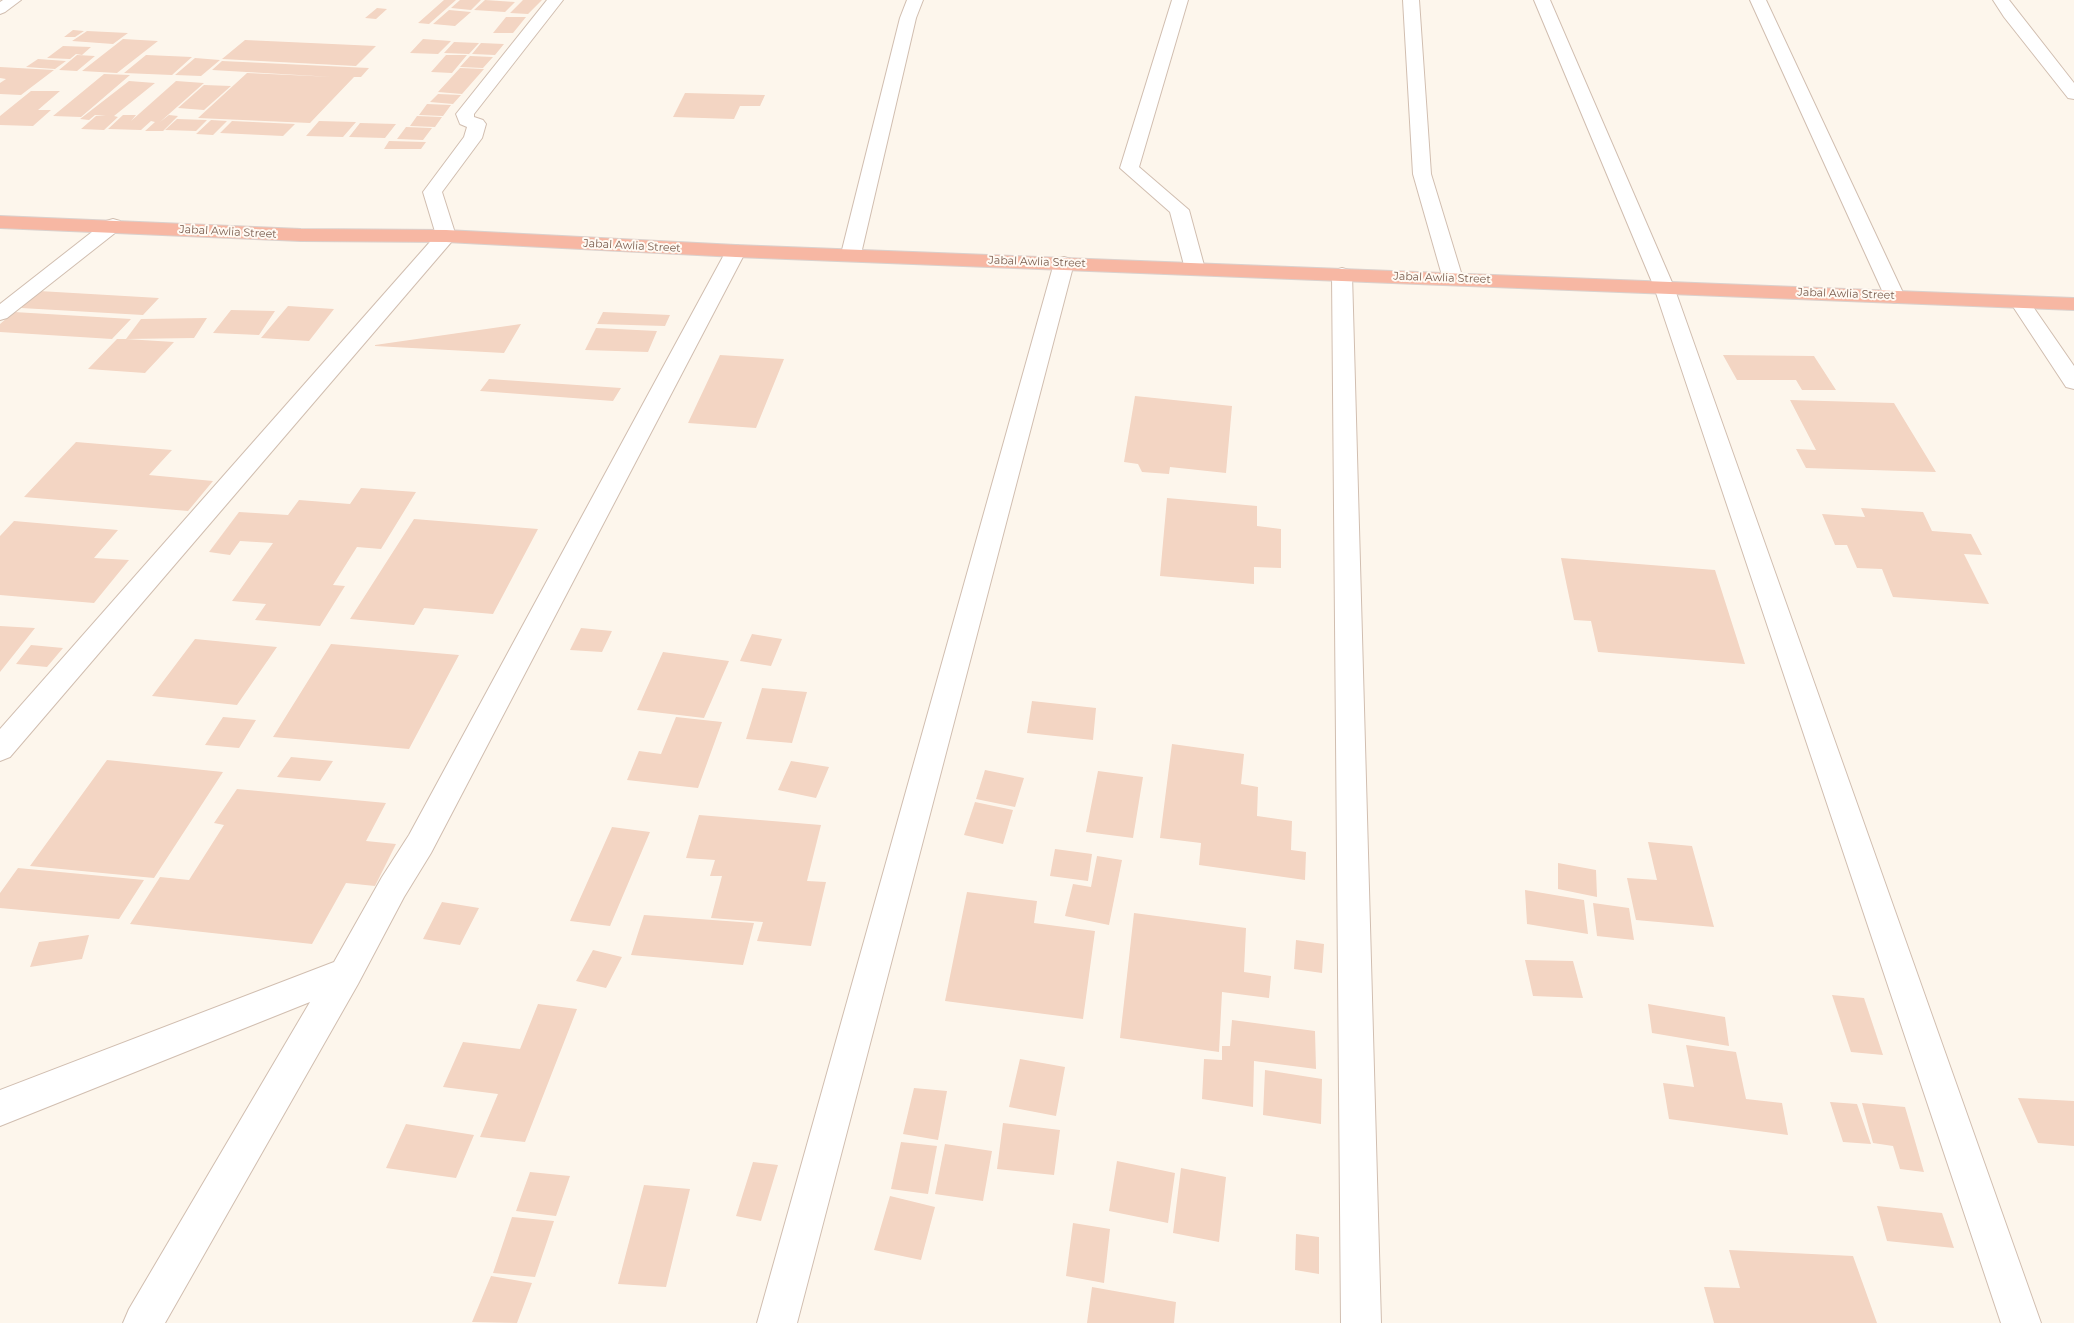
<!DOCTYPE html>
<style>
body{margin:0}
canvas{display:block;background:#fdf6ec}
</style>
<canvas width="2074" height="1323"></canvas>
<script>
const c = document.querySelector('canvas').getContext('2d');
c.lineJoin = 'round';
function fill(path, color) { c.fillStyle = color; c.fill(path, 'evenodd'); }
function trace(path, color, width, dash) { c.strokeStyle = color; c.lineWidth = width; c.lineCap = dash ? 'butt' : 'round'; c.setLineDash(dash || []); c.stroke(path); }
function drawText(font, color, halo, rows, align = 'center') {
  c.font = font + ' Montserrat,sans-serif'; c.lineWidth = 4; c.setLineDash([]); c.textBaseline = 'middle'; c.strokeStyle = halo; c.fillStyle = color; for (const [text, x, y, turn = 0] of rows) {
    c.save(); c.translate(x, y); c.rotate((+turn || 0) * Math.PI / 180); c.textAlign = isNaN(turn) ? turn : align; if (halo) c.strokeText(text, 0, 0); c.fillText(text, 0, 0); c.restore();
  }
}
const building = new Path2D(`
 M444 0H456L429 24 418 23Z
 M460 0H481L471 10 451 8Z
 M485 0 515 2 505 12 474 10Z
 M523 0H542L528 14 510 13Z
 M377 8 387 9 376 19 365 18Z
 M449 10 471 12 455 26 433 24Z
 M506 17H526L513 33H493Z
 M73 30 84 31 75 37H64Z
 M87 31 128 33 113 44 72 41Z
 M123 39 158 41 117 73 82 71Z
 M423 39 451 41 438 54 410 53Z
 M245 40 376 46 356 66 222 59Z
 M454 42 479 43 469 54 444 53Z
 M481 43 504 44 495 55 472 54Z
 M63 46 91 47 82 55 76 54 70 59 47 58Z
 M77 55 95 56 77 71 59 70Z
 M146 55 192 57 172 75 124 73Z
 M446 55H467L452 73 431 72Z
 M470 56 493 57 483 68 460 67Z
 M195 58 220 60 201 76 175 75Z
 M38 59 66 61 55 69 26 67Z
 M222 61 369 68 361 77H354L310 123 198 118 247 73 333 77 212 70Z
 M0 67 54 70 21 95 0 94V83L6 79 0 78Z
 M460 68 484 69 462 94 438 92Z
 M104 74 130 75 81 117 53 116Z
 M129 81 155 83 114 116 118 117 104 130 81 129 96 116H106L95 115 89 120 80 119Z
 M176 81 204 83 160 122 169 115 178 116 163 131H145L155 122 151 121 141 130 108 129 123 115H136L131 121Z
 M204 85 231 86 204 110 178 108Z
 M31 91H60L38 110H51L33 126 0 125V116Z
 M685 93 765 95 760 106H740L734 119 673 117Z
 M438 94 461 95 453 104 430 102Z
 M427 104 451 105 443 116 419 115Z
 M417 116 442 117 435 127 410 126Z
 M177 119 207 120 196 131 165 130Z
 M211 120 227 121 213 135 196 134Z
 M232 121 295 124 283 136 220 133Z
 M319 121 356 122 343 137 306 136Z
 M360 123 396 124 385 138 349 137Z
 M406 127 432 128 423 140 397 139Z
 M389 141 426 142 421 149H384Z
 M39 291 159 298 143 315 21 308Z
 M288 306 334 309 309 341 261 338Z
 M231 310 275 311 259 335 213 333Z
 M14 312 131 319 112 339 0 332V324Z
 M603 312 670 315 665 326 597 324Z
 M207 318 194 338 126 339 141 319Z
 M521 324 504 353 375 346V345Z
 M596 328 657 331 648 352 585 350Z
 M117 339H126L174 342 145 373 88 369Z
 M720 355 784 359 756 428 688 423Z
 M1723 355 1814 356 1836 390H1802L1796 380H1737Z
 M489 379 621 388 613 401 480 391Z
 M1135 396 1232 406 1226 473 1170 467 1169 474 1142 472 1138 464 1124 462Z
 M1790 400 1894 403 1936 472 1806 468 1796 449 1816 450Z
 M76 442 172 450 149 475 213 481 188 511 24 497Z
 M361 488 416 492 381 549 357 547 333 585 345 586 320 626 255 620 266 604 232 601 273 543 240 541 230 555 209 552 239 512 288 515 299 500 350 504Z
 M1167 498 1257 506V526L1281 529V568L1254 567V584L1160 576Z
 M1861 508 1923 512 1932 531 1971 534 1982 555 1964 554 1989 604 1893 597 1882 569 1857 568 1847 545H1835L1822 514 1865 517Z
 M414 519 538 529 493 614 424 608 414 625 350 619Z
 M14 521 118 530 94 558 129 560 94 603 0 595V536Z
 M1561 558 1715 570 1745 664 1598 652 1591 621 1574 620Z
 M0 626 35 628 0 672Z
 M581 628 612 631 602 652 570 650Z
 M752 634 782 639 771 666 740 661Z
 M195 639 277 647 237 705 152 696Z
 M331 644 459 655 409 749 273 737Z
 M31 645 63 648 47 667 16 664Z
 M663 652 729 661 704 718 637 710Z
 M762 688 807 692 792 743 746 739Z
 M1032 701 1096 708 1093 740 1027 733Z
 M223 717 256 720 239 748 205 745Z
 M676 717 722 722 698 788 627 780 639 751 661 754Z
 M1172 744 1244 754 1241 784 1258 787 1257 816 1292 821 1291 850 1306 852 1305 880 1199 865 1201 843 1160 838Z
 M291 757 333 761 320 781 277 777Z
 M107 760 223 772 154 878 30 866Z
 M791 761 829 767 816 798 778 790Z
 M985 770 1024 778 1015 807 976 799Z
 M1098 771 1143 777 1133 838 1086 832Z
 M237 789 386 803 366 841 396 844 375 886 346 883 312 944 130 924 160 877 189 880 224 825 214 823Z
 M975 802 1013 810 1003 844 964 835Z
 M699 815 821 825 807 881 826 882 811 946 757 941 763 922 711 918 722 876H710L715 860 686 858Z
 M612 827 650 832 610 926 570 921Z
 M1648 842 1692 846 1714 927 1636 920 1627 878 1657 880Z
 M1055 849 1092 854 1088 881 1050 876Z
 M1097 856 1122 860 1109 925 1065 916 1073 884 1091 887Z
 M1558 863 1596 870 1597 897 1558 889Z
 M18 868 144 880 119 919 0 908V893Z
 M1525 890 1584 900 1588 934 1527 924Z
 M967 892 1037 901 1034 923 1095 931 1083 1019 945 1001Z
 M442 902 479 908 460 945 423 939Z
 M1593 903 1629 908 1634 940 1597 936Z
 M1134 913 1246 928 1244 972 1271 976 1269 998 1222 992 1219 1052 1120 1038Z
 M644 915 754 923 743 965 631 955Z
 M89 935 82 959 30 967 39 942Z
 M1296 940 1324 944 1322 973 1294 969Z
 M593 950 622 957 606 988 576 981Z
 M1525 960 1573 961 1583 998 1533 996Z
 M1832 995 1864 998 1883 1055 1851 1052Z
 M538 1004 577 1009 525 1142 480 1137 498 1094 443 1087 463 1042 520 1049Z
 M1648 1004 1725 1017 1729 1046 1652 1033Z
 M1232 1020 1315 1031 1316 1069 1254 1061 1253 1107 1202 1099 1204 1059 1222 1060V1046H1230Z
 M1686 1045 1736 1052 1746 1099 1782 1103 1788 1135 1669 1119 1663 1083 1694 1087Z
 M1020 1059 1065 1067 1056 1116 1009 1107Z
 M1265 1070 1322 1079 1321 1124 1263 1115Z
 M914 1088 947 1091 938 1140 903 1134Z
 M2018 1098 2074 1101V1146L2038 1143Z
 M1830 1102 1857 1104 1871 1144 1843 1142Z
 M1862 1103 1905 1107 1924 1172 1900 1169 1893 1146 1873 1143Z
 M1003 1123 1060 1130 1054 1175 997 1169Z
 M406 1124 474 1135 456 1178 386 1168Z
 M901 1142 937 1146 928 1194 891 1189Z
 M945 1144 992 1151 983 1201 935 1194Z
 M1117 1161 1175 1173 1168 1223 1109 1211Z
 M753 1162 778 1165 761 1221 736 1216Z
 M1181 1168 1226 1177 1219 1242 1173 1233Z
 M530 1172 570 1176 556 1216 516 1211Z
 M644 1185 690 1189 666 1287 618 1284Z
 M890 1196 935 1207 921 1260 874 1250Z
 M1877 1206 1942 1213 1954 1248 1887 1241Z
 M512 1217 554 1221 535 1277 493 1273Z
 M1073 1223 1110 1229 1104 1283 1066 1276Z
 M1296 1234 1319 1237V1274L1295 1270Z
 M1729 1250 1853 1256 1877 1323H1714L1704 1287 1740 1288Z
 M491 1276 532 1283 517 1323 472 1322Z
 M1092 1287 1176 1302 1174 1323H1087Z`);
const street = new Path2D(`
 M3 0H21L5 12 0 14V2Z
 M547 0H563L474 114V117L483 120 486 124 482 138 442 192 456 236 453 240 10 757 0 761V729L436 235 423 192 464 137 467 127 460 124 456 114Z
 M907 0H923L916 18 861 254 858 258 851 260 844 258 841 254 900 18Z
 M1172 0H1188L1139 167 1189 210 1205 269 1202 273 1195 275 1188 273 1185 269 1170 212 1120 168Z
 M1403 0H1419L1431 174 1463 279 1460 283 1453 285 1446 283 1443 279 1413 174Z
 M1534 0H1550L1674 287 2041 1323H2001L1654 287Z
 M1750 0H1766L1905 297 1902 301 1895 303 1888 301 1885 297Z
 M1993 0H2009L2074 83V99L2068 98 2004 17Z
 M113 219 120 221 123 225 120 229 7 318 0 320V304L106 221Z
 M736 245 743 247 746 251 431 853 404 897 358 984 165 1323H123L129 1309 310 1002 0 1126V1090L334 962 382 877 409 835 726 251 729 247Z
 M1064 257 1071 259 1074 263 797 1323H757L1054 263 1057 259Z
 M1342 268 1349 270 1352 274 1381 1323H1341L1332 274 1335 270Z
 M2020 296 2027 298 2074 366V389L2066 387 2010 302 2013 298Z`);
const highway = new Path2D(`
 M0 216 301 229 446 230 736 245 2074 298V310L736 257 446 242 301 241 0 228Z`);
const farStreetnames = [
 ["Jabal Awlia Street",228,232,3],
 ["Jabal Awlia Street",632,246,3],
 ["Jabal Awlia Street",1037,262,2],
 ["Jabal Awlia Street",1442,278,2],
 ["Jabal Awlia Street",1846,294,2]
];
fill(building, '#f3d5c3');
trace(street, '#d1beb0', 2);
trace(highway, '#dad1cd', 2);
fill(street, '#fff');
fill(highway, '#f7b7a3');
drawText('11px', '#7a5c4d', '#fffaf3', farStreetnames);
</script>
